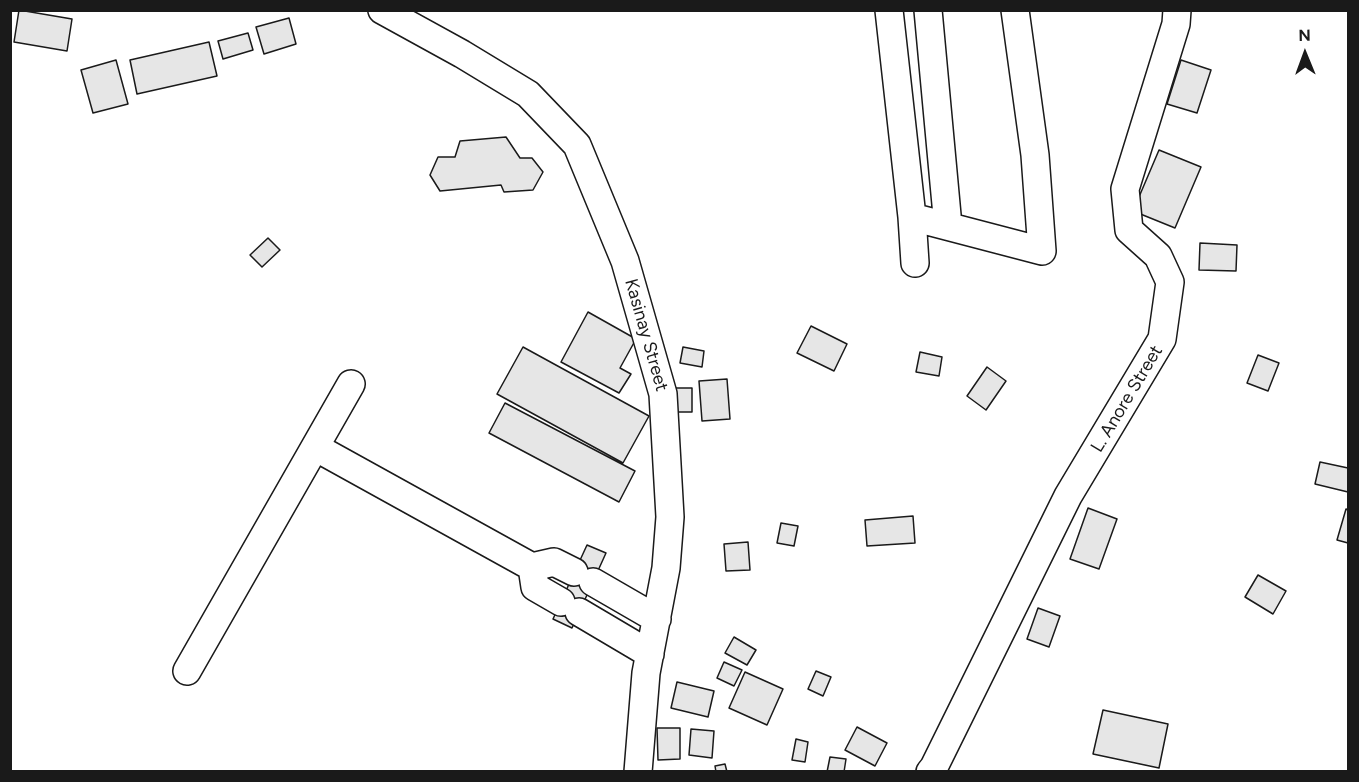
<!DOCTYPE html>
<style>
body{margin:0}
#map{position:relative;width:1359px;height:782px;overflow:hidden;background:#fff;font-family:Figtree,sans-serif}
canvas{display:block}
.frame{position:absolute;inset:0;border:12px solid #1a1a1a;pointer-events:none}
.north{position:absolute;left:1275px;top:24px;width:60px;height:60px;-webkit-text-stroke:4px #fff;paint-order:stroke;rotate:359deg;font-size:16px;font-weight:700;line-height:24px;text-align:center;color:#1a1a1a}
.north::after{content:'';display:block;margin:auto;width:21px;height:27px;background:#1a1a1a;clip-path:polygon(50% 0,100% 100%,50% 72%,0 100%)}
</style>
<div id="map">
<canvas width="1359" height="782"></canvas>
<div class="frame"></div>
<div class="north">N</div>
</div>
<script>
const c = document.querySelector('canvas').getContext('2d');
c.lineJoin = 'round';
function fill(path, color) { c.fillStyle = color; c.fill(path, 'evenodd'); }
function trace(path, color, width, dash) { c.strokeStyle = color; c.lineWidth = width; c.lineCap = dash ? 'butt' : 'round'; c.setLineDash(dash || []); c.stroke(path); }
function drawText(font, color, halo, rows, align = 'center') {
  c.font = font + ' Figtree,sans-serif'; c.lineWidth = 4.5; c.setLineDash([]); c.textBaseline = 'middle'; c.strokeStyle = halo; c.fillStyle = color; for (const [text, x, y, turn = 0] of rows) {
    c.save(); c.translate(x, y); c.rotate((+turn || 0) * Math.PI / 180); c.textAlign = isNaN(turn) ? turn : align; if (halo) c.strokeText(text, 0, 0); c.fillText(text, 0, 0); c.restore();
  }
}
const building = new Path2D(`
 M19 10 72 19 67 51 14 42Z
 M289 18 296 44 264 54 256 27Z
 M248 33 253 50 223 59 218 41Z
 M209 42 217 76 137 94 130 60Z
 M116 60 128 104 93 113 81 70Z
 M1181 60 1211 70 1197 113 1167 104Z
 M506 137 520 158H532L543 172 533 190 504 192 501 185 440 191 430 175 438 157H455L460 141Z
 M1159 150 1201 167 1175 228 1133 211Z
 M268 238 280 250 262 267 250 255Z
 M1200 243 1237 245 1236 271 1199 270Z
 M588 312 636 339 620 368 631 374 619 393 561 362Z
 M811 326 847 344 834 371 797 353Z
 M523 347 649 416 623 463 497 394Z
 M683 347 704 351 702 367 680 363Z
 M920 352 942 357 939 376 916 372Z
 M1258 355 1279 363 1268 391 1247 383Z
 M987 367 1006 381 986 410 967 396Z
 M727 379 730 419 702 421 699 381Z
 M673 388H692V412H674Z
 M505 403 635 471 619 502 489 433Z
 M1320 462 1348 468V492L1315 484Z
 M1088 508 1117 519 1099 569 1070 559Z
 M1346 509 1348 510V543L1337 540Z
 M913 516 915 543 867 546 865 520Z
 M781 523 798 526 794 546 777 543Z
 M748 542 750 570 726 571 724 544Z
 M587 545 606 553 572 628 553 619Z
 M1258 575 1286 591 1273 614 1245 597Z
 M1038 608 1060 616 1049 647 1027 639Z
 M734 637 756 650 747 665 725 653Z
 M724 662 742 670 734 686 717 678Z
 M816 671 831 677 823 696 808 689Z
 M745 672 783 689 767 725 729 708Z
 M677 682 714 691 708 717 671 708Z
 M1103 710 1168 724 1159 768 1093 754Z
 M857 727 887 743 875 766 845 750Z
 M657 728H680V759L658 760Z
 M691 729 714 731 712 758 689 755Z
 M796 739 808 742 805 762 792 760Z
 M830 757 846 759 844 772H827Z
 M725 764 727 772H716L715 766Z`);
const minor = new Path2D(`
 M382 10 462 54 528 94 577 145 625 261 663 394 670 517 666 568 646 673 638 772
 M889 10 912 217 915 263
 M928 10 948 226
 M912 217 1042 251 1035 155 1015 10
 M315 447 532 567 554 562 574 572
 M532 567 535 587 561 602
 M593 582 657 619
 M579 612 650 654
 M187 671 351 384
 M930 772 934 767 1068 496 1162 339 1170 282 1158 256 1129 230 1125 189 1176 24 1177 10`);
const streetNames = [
 ["Kasinay Street",646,335,74],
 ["L. Anore Street",1127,399,-59]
];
fill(building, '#e6e6e6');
trace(building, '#1a1a1a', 1.5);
trace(minor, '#1a1a1a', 30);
trace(minor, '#fff', 27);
drawText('18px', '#1a1a1a', '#fff', streetNames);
</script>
